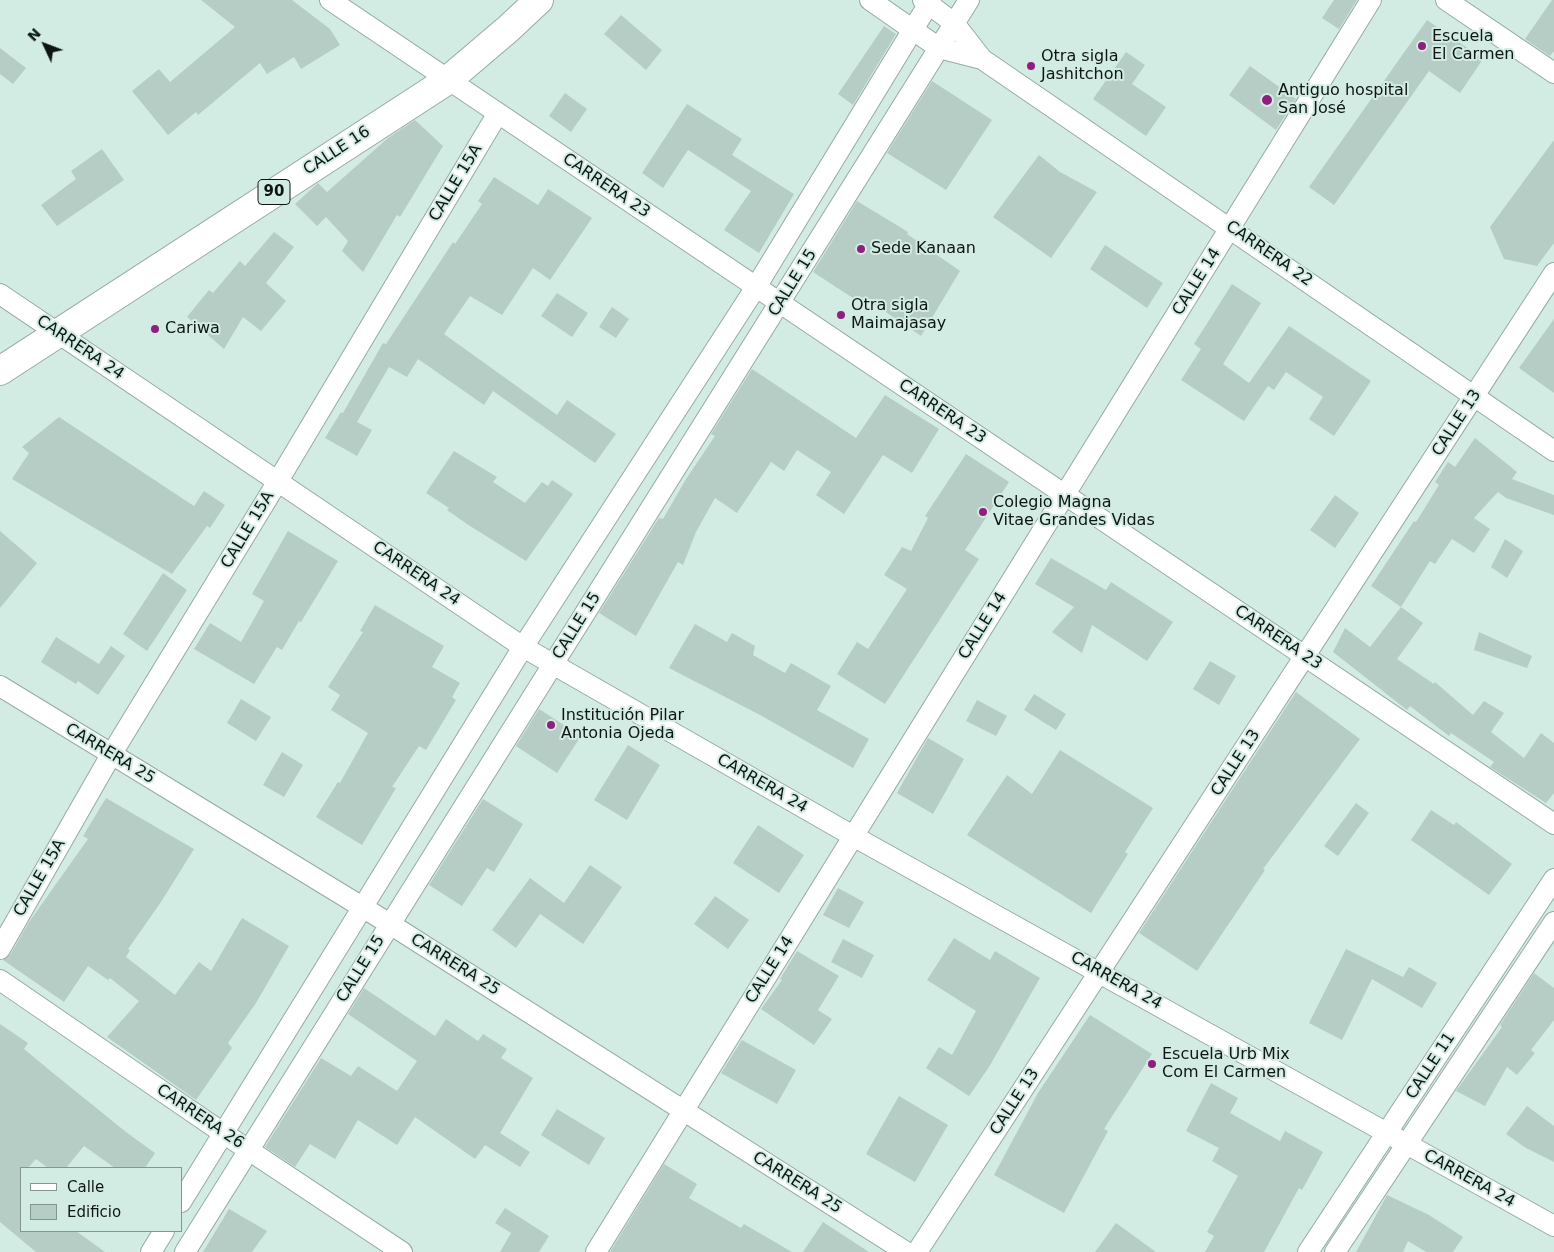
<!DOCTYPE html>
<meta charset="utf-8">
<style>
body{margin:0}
#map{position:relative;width:1554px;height:1252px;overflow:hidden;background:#d3ece3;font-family:"DejaVu Sans",sans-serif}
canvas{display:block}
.legend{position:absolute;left:20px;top:1167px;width:162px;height:65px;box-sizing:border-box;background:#d3ece3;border:1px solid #849690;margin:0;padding:6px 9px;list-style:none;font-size:15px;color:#0d1613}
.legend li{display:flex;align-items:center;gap:10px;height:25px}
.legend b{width:25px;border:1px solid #849690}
.north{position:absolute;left:20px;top:20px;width:50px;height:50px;-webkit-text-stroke:4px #d3ece3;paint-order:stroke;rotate:313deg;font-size:14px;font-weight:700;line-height:20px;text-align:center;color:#0d1613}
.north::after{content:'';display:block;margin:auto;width:18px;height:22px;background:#0d1613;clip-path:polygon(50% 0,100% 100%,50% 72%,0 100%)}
</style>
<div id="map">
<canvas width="1554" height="1252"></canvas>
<ul class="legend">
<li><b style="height:6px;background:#fff"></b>Calle</li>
<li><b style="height:14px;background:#b5cdc4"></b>Edificio</li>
</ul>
<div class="north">N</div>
</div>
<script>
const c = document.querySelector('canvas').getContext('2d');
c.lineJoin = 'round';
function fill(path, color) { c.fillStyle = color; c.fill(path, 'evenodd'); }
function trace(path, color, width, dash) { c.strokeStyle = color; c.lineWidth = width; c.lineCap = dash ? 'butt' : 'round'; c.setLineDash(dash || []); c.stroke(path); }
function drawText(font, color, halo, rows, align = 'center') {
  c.font = font + ' "DejaVu Sans",sans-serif'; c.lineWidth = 4; c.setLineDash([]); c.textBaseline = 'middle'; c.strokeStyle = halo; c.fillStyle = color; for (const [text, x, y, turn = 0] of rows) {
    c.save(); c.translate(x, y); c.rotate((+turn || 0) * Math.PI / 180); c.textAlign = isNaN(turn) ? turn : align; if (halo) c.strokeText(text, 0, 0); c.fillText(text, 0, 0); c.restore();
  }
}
const building = new Path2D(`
 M201 0H292L330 29 340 45 301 69 294 57 267 74 260 63 198 115 196 112 168 135 132 91 159 69 170 82 235 27Z
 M1334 0H1357L1339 29 1322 18Z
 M1552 0H1554V51L1550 56 1525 39Z
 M621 15 662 50 646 70 604 34Z
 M1427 20 1483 59 1460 93 1429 71 1334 205 1309 187Z
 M884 26 896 34 853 105 838 94Z
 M0 48 26 68 13 84 0 74Z
 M1126 52 1145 65 1132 84 1166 107 1146 136 1093 99Z
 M1250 66 1296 99 1276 130 1229 95Z
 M932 81 992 120 946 190 887 153Z
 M565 93 587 109 571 132 549 116Z
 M687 104 742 139 732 155 794 194 759 253 724 230 751 191 688 150 663 188 642 173Z
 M415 120 443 146 400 217 397 215 363 272 342 251 348 241 326 217 317 226 295 204 318 183 327 192 388 138Z
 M1554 140V243L1537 266 1504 259 1490 227Z
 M102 149 124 180 57 226 41 205 76 179 71 171Z
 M1039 155 1060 172 1097 192 1051 258 993 217Z
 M494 177 538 205 548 189 592 218 550 280 533 268 502 315 470 296 444 334 557 415 567 400 616 434 595 463 493 391 484 405 418 359 407 377 389 367 357 422 372 430 357 456 325 438 341 412 343 413 383 343 386 344 453 242 455 244 482 204 478 201Z
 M857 201 908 232 907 234 960 271 921 336 865 298 862 304 813 272Z
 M274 232 294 247 266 283 286 301 261 331 243 317 224 349 187 317 209 290 213 293 240 261 245 266Z
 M1105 245 1163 283 1147 308 1090 269Z
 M1232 284 1261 303 1223 364 1249 383 1289 326 1371 381 1334 436 1309 419 1323 397 1286 372 1274 390 1268 386 1244 421 1181 380 1201 349 1194 344Z
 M557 293 588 313 572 337 541 316Z
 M612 307 629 319 616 338 599 327Z
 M1554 319V393L1519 368Z
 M752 369 856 438 885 395 939 429 912 473 883 455 844 514 816 495 831 472 797 450 784 471 771 462 737 513 715 498 696 532 683 565 678 562 636 636 599 613 659 518 663 519 686 479 715 436 711 434Z
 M59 417 194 506 204 491 225 505 210 528 207 526 172 574 12 479 29 453 22 447Z
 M1475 438 1517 472 1512 479 1554 495V515L1506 498 1498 492 1474 518 1490 529 1474 553 1452 539 1435 564 1430 561 1401 607 1371 586 1414 521 1416 522 1439 485 1435 482 1448 462 1455 467Z
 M454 451 497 477 493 482 525 503 542 482 548 486 552 480 573 494 526 561 470 526 447 510 449 508 426 493Z
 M966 454 1009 482 965 550 979 559 885 704 837 674 857 642 868 649 907 589 884 575 902 547 911 551 928 518 925 516Z
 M1335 495 1359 513 1335 548 1310 530Z
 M0 531 37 563 0 608Z
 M288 531 338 561 301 622 299 621 282 650 277 647 254 684 194 649 210 623 241 642 264 601 252 594Z
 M1505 539 1523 551 1507 578 1491 567Z
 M1051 558 1106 590 1111 582 1173 622 1147 661 1092 625 1082 653 1052 632 1074 607 1035 584Z
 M163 573 187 590 147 651 123 634Z
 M375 605 444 646 432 667 460 683 452 697 456 700 426 750 419 746 392 787 396 788 362 845 316 817 338 782 340 783 368 733 331 710 340 695 328 687 363 632 360 631Z
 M1401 607 1423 623 1397 659 1434 684 1435 682 1473 715 1484 701 1504 713 1491 732 1524 758 1541 733 1554 743V793L1546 803 1490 767 1494 762 1451 733 1449 736 1410 706 1407 710 1333 652 1345 628 1370 647Z
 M695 624 727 642 732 633 755 646 753 655 785 673 791 663 831 686 817 710 869 739 853 768 762 716 669 668Z
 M1479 632 1532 656 1527 668 1474 650Z
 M56 637 99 664 111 646 125 656 98 695 78 681 76 684 41 662Z
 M1210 661 1236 676 1219 705 1193 689Z
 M1296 692 1360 739 1263 869 1265 870 1197 971 1139 933Z
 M1034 694 1066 714 1056 730 1024 710Z
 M241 699 271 717 256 741 227 723Z
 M977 700 1007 716 996 736 966 721Z
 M539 709 581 736 557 773 516 746Z
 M928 738 964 759 933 814 897 793Z
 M628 745 660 765 627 820 594 800Z
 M1060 750 1153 808 1125 852 1128 854 1091 913 967 835 1007 775 1032 794Z
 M282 752 303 765 284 797 263 785Z
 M106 798 194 849 161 902 128 949 130 950 126 957 175 995 199 962 211 971 242 918 289 946 256 1003 228 1043 232 1048 196 1100 107 1037 139 1001 110 978 108 980 88 966 64 1002 3 960 10 955 29 922 88 839 83 836Z
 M483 799 523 824 494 872 487 868 462 906 429 885Z
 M1356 803 1369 813 1338 856 1324 846Z
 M1431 810 1454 825 1456 822 1512 864 1489 895 1411 840Z
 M758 825 804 855 779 893 733 863Z
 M590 865 622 887 583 944 540 914 516 948 492 930 530 878 564 903Z
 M838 888 864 902 849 928 823 915Z
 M715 896 749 920 728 949 694 924Z
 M954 938 990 960 995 951 1040 978 989 1067 969 1096 926 1068 939 1047 952 1055 976 1011 927 980Z
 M843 939 874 955 862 978 831 962Z
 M1346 949 1403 977 1409 967 1437 983 1422 1008 1372 979 1342 1040 1309 1023Z
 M797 951 839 976 818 1010 832 1019 814 1045 761 1009 782 980 780 979Z
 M1534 973 1554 988V1020L1531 1050 1535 1053 1517 1075 1507 1067 1485 1106 1456 1091 1502 1027 1500 1025Z
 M364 988 435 1036 446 1019 478 1041 483 1034 507 1049 501 1058 533 1078 500 1133 530 1152 520 1167 485 1145 475 1159 415 1117 397 1145 358 1120 335 1159 310 1144 295 1167 265 1147 321 1058 351 1076 358 1066 397 1091 417 1061 348 1014Z
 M1090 1015 1152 1054 1104 1129 1108 1131 1064 1213 994 1175 1038 1093Z
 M0 1024 28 1043 24 1049 53 1073 126 1132 155 1153 145 1168H115L84 1146 66 1168H48L36 1159 28 1168H21V1231H76L105 1252H36L0 1222Z
 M742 1040 796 1070 777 1104 721 1073Z
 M1211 1083 1238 1098 1230 1113 1280 1141 1285 1131 1323 1152 1302 1190 1299 1188 1264 1252H1205L1214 1236 1207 1232 1238 1176 1212 1161 1219 1148 1186 1131Z
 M899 1096 948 1125 915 1182 866 1154Z
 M1527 1106 1554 1126V1162L1526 1148 1506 1134Z
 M557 1109 605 1138 589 1165 541 1135Z
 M664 1164 697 1184 689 1198 741 1228 744 1224 792 1252H610Z
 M1387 1195 1429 1215 1463 1237 1453 1252H1426L1408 1241 1403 1252H1356Z
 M505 1208 549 1236 539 1252H500L511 1233 495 1223Z
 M229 1209 267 1231 252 1252H203Z
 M823 1222 869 1252H803Z
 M1116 1223 1156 1252H1095Z`);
const street = new Path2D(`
 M330 0 1554 824
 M870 0 939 48 982 59 954 23 923 0
 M1446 0 1554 73
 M982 59 1554 451
 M0 294 523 647 853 836 1554 1226
 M0 686 390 924 906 1252
 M0 949 111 755 278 481 498 113
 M0 980 223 1133 402 1252
 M181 1202 523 647 756 287 931 0
 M151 1252 164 1231
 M185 1252 969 0
 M596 1252 1371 0
 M917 1252 1554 273
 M1308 1252 1554 879
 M1335 1252 1554 922`);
const highway = new Path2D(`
 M0 371 448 80 508 29 539 0`);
const markers = [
 [1422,46,5,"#8e1e80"],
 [1031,66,5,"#8e1e80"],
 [1267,100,6,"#8e1e80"],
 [861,249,5,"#8e1e80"],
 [841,315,5,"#8e1e80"],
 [155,329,5,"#8e1e80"],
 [983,512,5,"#8e1e80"],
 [551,725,5,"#8e1e80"],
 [1152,1064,5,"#8e1e80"]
];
const shields = [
 [274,192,32]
];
const shieldNames = [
 ["90",274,192]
];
const poiNames = [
 ["Escuela",1432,37],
 ["El Carmen",1432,55],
 ["Otra sigla",1041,57],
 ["Jashitchon",1041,75],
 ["Antiguo hospital",1278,91],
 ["San José",1278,109],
 ["Sede Kanaan",871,249],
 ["Otra sigla",851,306],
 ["Maimajasay",851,324],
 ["Cariwa",165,329],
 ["Colegio Magna",993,503],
 ["Vitae Grandes Vidas",993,521],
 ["Institución Pilar",561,716],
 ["Antonia Ojeda",561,734],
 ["Escuela Urb Mix",1162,1055],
 ["Com El Carmen",1162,1073]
];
const streetNames = [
 ["CALLE 16",337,151,-33],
 ["CALLE 15A",456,183,-59],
 ["CARRERA 23",606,186,34],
 ["CARRERA 22",1269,254,35],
 ["CALLE 14",1197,282,-58],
 ["CALLE 15",793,283,-58],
 ["CARRERA 24",80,348,34],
 ["CARRERA 23",942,412,34],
 ["CALLE 13",1457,423,-57],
 ["CALLE 15A",248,530,-59],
 ["CARRERA 24",416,574,34],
 ["CALLE 15",577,626,-58],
 ["CALLE 14",983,626,-58],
 ["CARRERA 23",1278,638,34],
 ["CARRERA 25",110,754,31],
 ["CALLE 13",1236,763,-57],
 ["CARRERA 24",762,784,30],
 ["CALLE 15A",40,878,-60],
 ["CARRERA 25",455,965,32],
 ["CALLE 15",361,969,-58],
 ["CALLE 14",770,970,-58],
 ["CARRERA 24",1116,981,29],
 ["CALLE 11",1431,1066,-57],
 ["CALLE 13",1015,1102,-57],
 ["CARRERA 26",200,1117,34],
 ["CARRERA 24",1469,1179,29],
 ["CARRERA 25",797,1183,32]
];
fill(building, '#b5cdc4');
trace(street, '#94aba2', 22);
trace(highway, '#94aba2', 30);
trace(street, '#fff', 20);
trace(highway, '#fff', 28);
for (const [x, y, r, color] of markers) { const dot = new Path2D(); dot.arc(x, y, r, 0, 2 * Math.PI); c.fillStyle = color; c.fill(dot); trace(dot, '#d3ece3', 2); }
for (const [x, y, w] of shields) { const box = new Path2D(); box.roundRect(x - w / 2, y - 12.5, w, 25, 4); c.fillStyle = '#d3ece3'; c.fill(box); trace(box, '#0d1613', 1); }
drawText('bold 15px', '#0d1613', null, shieldNames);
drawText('16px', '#0d1613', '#d3ece3', poiNames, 'left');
drawText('16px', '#0d1613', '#d3ece3', streetNames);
</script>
